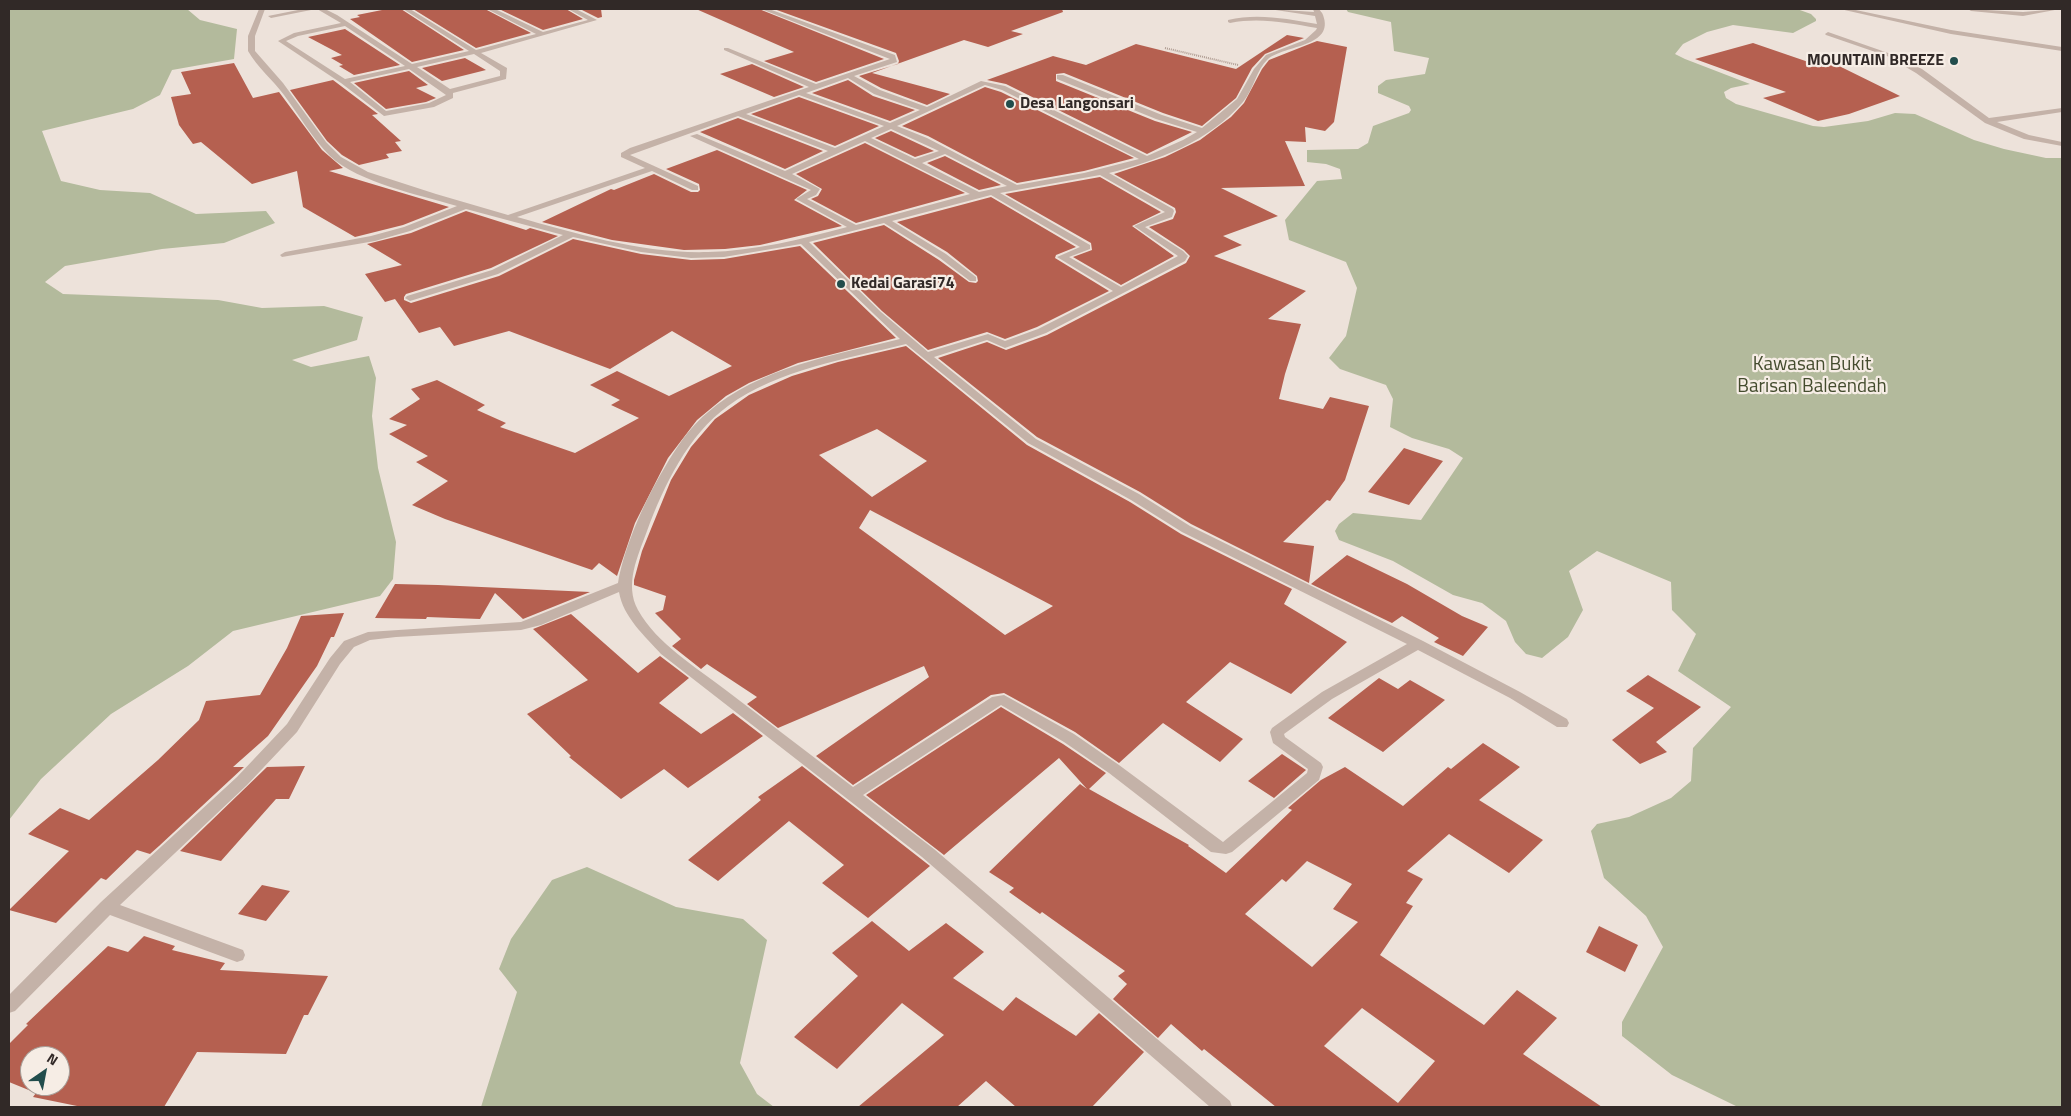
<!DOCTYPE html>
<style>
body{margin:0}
#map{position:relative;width:2071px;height:1116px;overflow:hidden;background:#ede2da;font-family:"Titillium Web",sans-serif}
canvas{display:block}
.frame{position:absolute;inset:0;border:10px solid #312927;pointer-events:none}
.north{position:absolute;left:20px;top:1046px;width:50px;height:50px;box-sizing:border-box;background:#f6ede5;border:1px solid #a79f99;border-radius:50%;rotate:33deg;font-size:14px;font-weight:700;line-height:20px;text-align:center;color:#312927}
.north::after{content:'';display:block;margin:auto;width:18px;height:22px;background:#224d4c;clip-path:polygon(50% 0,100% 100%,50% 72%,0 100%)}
</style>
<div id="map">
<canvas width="2071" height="1116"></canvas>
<div class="frame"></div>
<div class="north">N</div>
</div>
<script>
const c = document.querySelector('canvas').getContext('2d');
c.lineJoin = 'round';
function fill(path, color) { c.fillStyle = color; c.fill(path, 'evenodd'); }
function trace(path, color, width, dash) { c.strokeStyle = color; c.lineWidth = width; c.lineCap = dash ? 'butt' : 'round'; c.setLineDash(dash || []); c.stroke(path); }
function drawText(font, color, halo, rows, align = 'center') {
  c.font = font + ' "Titillium Web",sans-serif'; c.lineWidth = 4.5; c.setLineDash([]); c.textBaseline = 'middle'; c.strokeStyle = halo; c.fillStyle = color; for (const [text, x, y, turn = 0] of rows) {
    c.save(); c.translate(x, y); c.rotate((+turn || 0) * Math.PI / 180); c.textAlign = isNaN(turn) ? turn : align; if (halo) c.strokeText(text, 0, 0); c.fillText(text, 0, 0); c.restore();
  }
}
const green = new Path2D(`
 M9 9H187L200 20 237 29 234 59 172 70 160 95 133 109 42 131 61 181 100 190 150 193 196 214 266 211 275 223 224 243 162 249 65 266 45 282 63 294 218 300 262 308 324 306 363 317 357 340 292 360 311 367 369 356 376 378 372 416 378 468 396 542 393 579 380 596 233 631 188 666 111 714 41 779 9 820Z
 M1346 9H1797L1811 14 1816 19V21L1793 33 1733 25 1707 32 1683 44 1675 54 1685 59 1750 84 1731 88 1724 92 1726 98 1736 104 1813 126 1824 127 1868 121 1895 113 1915 114 1974 140 2004 149 2046 158H2062V1107H1738L1672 1075 1622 1036V1022L1663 947 1646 916 1604 878 1591 831 1597 824 1629 817 1671 798 1691 781 1693 748 1731 707 1678 671 1696 634 1672 610 1671 582 1597 551 1569 571 1583 610 1568 637 1542 658 1526 654 1515 642 1506 621 1482 603 1453 595 1393 561 1339 540 1335 531 1339 524 1353 513 1421 520 1463 458 1449 449 1412 438 1390 427 1393 399 1386 385 1340 369 1329 358 1346 336 1357 288 1346 262 1289 240 1285 220 1317 181 1342 179 1340 169 1326 164 1307 162V150L1358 149 1368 143 1373 126 1409 113 1411 110 1409 106 1378 93V86L1386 80 1425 74 1429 58 1394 51 1391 22 1348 12Z
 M587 867 676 907 743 919 767 940 740 1063 757 1094 774 1107H481L517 992 499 969 511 939 552 880Z`);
const building = new Path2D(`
 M387 9H401L464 50 412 62 350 19 360 17 357 15Z
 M413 9H485L531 33 476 48Z
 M499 9H566L583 19 543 30Z
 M580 9H601L602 17 598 18Z
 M696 9H759L884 59 816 82 764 61 794 52Z
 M774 9H1062L1063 12 1011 31 1023 34 988 47 964 40 872 73 950 94 927 105 881 88 859 76 898 64 899 61 896 53Z
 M345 29 400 65 345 77 354 75 339 66 343 65 331 58 342 55 308 37Z
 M1287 35 1304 38 1265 54 1252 68 1236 98 1202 126 1163 113 1064 73 1056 74V81L1155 121 1192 132 1147 154 1006 84 987 80 1053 56 1086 65 1136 44 1236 69Z
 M1317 41 1347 47 1334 122 1325 131 1305 127 1306 142 1285 141 1305 186 1221 188 1278 216 1223 236 1242 245 1214 256 1306 291 1268 319 1301 324 1285 374 1279 399 1323 409 1330 397 1369 406 1345 480 1330 501 1327 500 1283 542 1314 546 1309 583 1191 524 1140 492 1037 437 938 358 987 342 1006 350 1047 335 1186 263 1190 256 1184 250 1149 227 1173 219 1176 212 1175 208 1114 174 1165 157 1200 140 1231 117 1244 103 1262 69 1269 60Z
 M1753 43 1823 67 1835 64 1900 96 1849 114 1818 121 1763 98 1786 92 1695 59Z
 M465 58 486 70 442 81 422 68Z
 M234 63 253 98 279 92 322 150 343 168 329 171 449 207 403 225 355 237 303 207 297 171 252 184 201 142 193 144 179 125 171 97 191 94 181 72Z
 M752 64 804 87 774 97 720 74Z
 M409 71 428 85 416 88 436 98 426 102 386 109 354 83Z
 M333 80 378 114 372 115 401 141 395 142 402 151 386 154 389 158 359 165 342 155 327 141 290 90Z
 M848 80 873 96 915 110 890 121 812 93Z
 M985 87 1001 92 1134 158 1084 171 1017 183 928 136 902 126Z
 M799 97 879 126 835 146 751 114Z
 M738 118 823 151 785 169 700 132Z
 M891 131 934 151 915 157 875 138Z
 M865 143 965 193 856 223 811 199 818 196 822 189 796 174Z
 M717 150 807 190 794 200 842 226 760 245 725 249 684 250 612 240 542 222 611 189 614 190 654 174 691 192H698L700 190 699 184 666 169Z
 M945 156 1001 185 979 190 927 163Z
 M1100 177 1161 212 1132 226 1174 256 1121 285 1073 257 1092 250 1091 243 1005 194Z
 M991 197 1076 247 1056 255 1055 258 1109 291 1037 327 1005 339 987 332 928 350 882 311 813 243 884 225 939 260 969 282 976 283 978 281 977 276 947 252 897 222Z
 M466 211 526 230 530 228 558 236 491 268 406 294 404 297V300L411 303 499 276 573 239 641 254 691 260 724 259 800 246 896 338 798 363 749 383 726 396 697 420 668 458 635 523 617 576 599 563 592 570 445 519 412 505 448 481 416 462 428 456 389 434 407 425 389 419 420 399 411 389 437 380 485 405 477 410 506 423 500 427 575 453 639 418 611 405 620 400 590 385 617 371 669 396 732 366 672 331 610 369 509 331 454 346 440 327 419 333 395 299 385 302 365 274 402 265 367 244 411 233Z
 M906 346 1027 445 1130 502 1181 534 1292 589 1284 604 1347 642 1291 694 1230 662 1186 702 1243 739 1220 762 1163 723 1119 763 1075 732 1004 693 991 695 853 785 816 756 929 677 924 666 778 728 747 704 757 697 707 664 701 669 672 646 681 639 655 613 663 610 666 596 634 585V580L642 551 671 480 691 447 715 419 749 395 792 376 838 362ZM877 429 927 461 872 497 819 455ZM870 510 1053 606 1005 635 859 528Z
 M1404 448 1443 461 1409 505 1368 492Z
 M1347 555 1407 584 1462 616 1488 627 1463 656 1434 642 1439 638 1402 616 1392 623 1311 584Z
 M395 584 438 585 590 592 523 619 495 593 480 619 427 617 426 619 375 618Z
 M344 613 334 637H331L317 666 268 736 233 767H244L159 846 150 854 137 850 106 880 101 878 56 923 9 910 69 851 28 834 60 808 89 820 158 760 199 720 206 701 260 695 287 648 301 616Z
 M571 614 638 673 660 656 689 678 659 703 701 734 733 713 763 736 688 788 664 769 621 799 569 757 571 756 527 714 588 680 533 629Z
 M1648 675 1701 707 1656 742 1667 752 1640 764 1612 740 1654 708 1626 691Z
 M1379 678 1398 689 1410 680 1445 700 1383 752 1328 718Z
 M1001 707 1063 744 1106 773 1089 789 1189 845 1188 846 1226 873 1292 810 1288 808 1321 780 1345 767 1403 806 1448 767 1451 769 1483 743 1520 767 1479 800 1543 840 1509 873 1449 834 1407 871 1423 879 1406 903 1413 906 1380 955 1484 1025 1517 990 1557 1018 1523 1054 1602 1107H1276L1204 1049 1202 1051 1171 1024 1158 1038 1113 999 1127 984 1118 976 1125 971 1042 912 1040 914 1009 892 1014 888 989 872 1080 784 1087 789 1059 758 944 855 866 795ZM1307 861 1352 884 1333 909 1358 922 1312 967 1245 914 1282 879 1286 882ZM1362 1008 1435 1061 1398 1103 1324 1046Z
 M1282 754 1306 770 1274 798 1248 781Z
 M305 766 289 799H276L221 861 180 851 267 767Z
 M802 766 930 866 868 918 822 883 844 865 789 821 718 881 688 860 761 800 758 797Z
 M262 885 290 891 266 921 238 914Z
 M872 921 909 951 946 923 984 952 953 978 1003 1011 1016 997 1076 1036 1099 1013 1144 1052 1092 1107H1016L986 1081 957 1107H858L944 1035 902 1003 837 1069 794 1037 858 976 832 953Z
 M1599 926 1638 945 1625 972 1586 952Z
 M144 936 175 946 172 950 225 963 220 970 328 976 308 1015H304L286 1054 197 1052 164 1107H82L33 1097 36 1093 9 1082V1044L28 1025 26 1024 108 946 128 952ZM30 1056H60V1086H30Z`);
const path = new Path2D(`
 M1165 48 1238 65`);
const minor = new Path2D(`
 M259 9H265L255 36V51L283 83 326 142 341 157 368 172 436 194 508 215 645 168 621 157V153L630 148 809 87 724 50V48H728L816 84 890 59 761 9H769L895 55 897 62 854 76 880 90 927 107 981 81 1005 86 1147 156 1183 140 1197 132 1156 119 1057 79V75H1063L1162 115 1202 128 1237 99 1254 69 1266 55 1305 40 1316 30 1317 28C1287 23 1260 17 1230 23L1228 22V20C1258 13 1287 19 1317 24L1315 16 1269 9 1314 12 1313 9H1319C1320 11 1322 12 1323 15 1335 47 1285 45 1268 59 1256 70 1254 89 1243 102 1210 141 1157 161 1109 173L1173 209 1174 211 1172 217 1145 227 1183 251 1188 256 1185 261 1046 333 1005 348 987 340 934 357 1036 439 1139 494 1190 526 1423 641 1520 692 1567 719 1569 723 1567 727H1557L1510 698 1418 650 1332 699 1284 734 1285 737 1321 763 1323 767 1319 780 1232 852 1226 854 1211 852 1109 773 1064 742 1001 705 863 795 934 849 1230 1101 1232 1107H1210L922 857 661 654C645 636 623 617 619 592L541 625 521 630 396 637 370 640 354 647 340 664 297 732 247 785 120 905 243 950 245 955 243 960 237 962 110 915 15 1011 9 1013V995L101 902 237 777 287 724 330 658 344 641 368 632 521 622 618 583C623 553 638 517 652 490 667 463 683 433 707 413 759 367 835 355 900 339L801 244 724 257 691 258 641 252 573 237 498 274 410 301 405 298 407 296 492 270 563 235 466 209 410 231 375 241 282 257 280 255 285 252 371 236 404 227 457 206C420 195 359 183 330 156 312 138 299 115 284 95 273 80 257 67 248 51V36ZM848 78 874 94 920 110 890 123 806 93ZM985 85 1002 90 1139 159 1084 173 1017 185 927 138 897 126ZM799 95 884 126 835 148 746 114ZM738 116 828 151 785 171 697 134 690 136 811 190 796 199 847 227C802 239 755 251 708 252 644 254 578 234 517 217L652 171 692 190H698V186L630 155ZM891 129 939 151 915 159 871 138ZM865 141 970 194 856 225 807 199 816 195 820 189 792 174ZM945 154 1007 186 979 192 922 163ZM1100 175 1165 212 1134 226 1178 256 1121 287 1069 257 1090 249V245L1000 193ZM991 195 1080 247 1057 257 1113 291 1038 329 1005 341 988 334 928 352 881 312 809 242 884 223 940 258 970 281H976V277L946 254 892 221ZM906 344 1028 443 1131 500 1182 532 1407 644 1322 692 1272 728 1270 732 1273 743 1308 769 1307 773 1223 842 1119 765 1074 734 1004 695 992 697 853 787C811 755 769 723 727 691 696 667 657 644 638 610 624 584 638 556 647 531 664 485 688 435 728 406 779 369 847 359 906 344Z
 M303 9H316L271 18 268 16Z
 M317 9H325L337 15 412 64 469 51 403 9H410L476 50 536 34 487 9H495L543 32 588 20 568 9H576L597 20 481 53 507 68 506 79 453 93V98L434 107 384 116 341 83 278 41 294 33 341 23ZM345 26 405 66 345 79 286 41 298 36ZM474 54 500 71V76L450 89 417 67ZM409 69 446 95 429 103 386 111 350 82Z
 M1840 9H1851L1951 30 2062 47V51L1951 34Z
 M1968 9 2023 12 2060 9 2023 16 1971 11Z
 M1828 32 1891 54 1922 69 1989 118 2062 108V112L1997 122 2029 135 2062 142V146L2024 139 1985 123 1916 73 1887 56 1826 35 1825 34Z`);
const markers = [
 [1954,61,5,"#224d4c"],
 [1010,104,5,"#224d4c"],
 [841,284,5,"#224d4c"]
];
const farPoinames = [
 ["MOUNTAIN BREEZE",1944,61,"right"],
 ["Desa Langonsari",1020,104],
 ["Kedai Garasi74",851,284]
];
const parkNames = [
 ["Kawasan Bukit",1812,365],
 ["Barisan Baleendah",1812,387]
];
fill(green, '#b3ba9c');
fill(building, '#b56050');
trace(path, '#af9c92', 2, [1, 1]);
fill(minor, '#c4b2a8');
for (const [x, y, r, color] of markers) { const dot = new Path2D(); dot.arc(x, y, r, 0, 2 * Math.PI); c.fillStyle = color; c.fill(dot); trace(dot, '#f6ede5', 2); }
drawText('bold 16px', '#312927', '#f6ede5', farPoinames, 'left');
drawText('19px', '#444c2e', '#f6ede5', parkNames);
</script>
